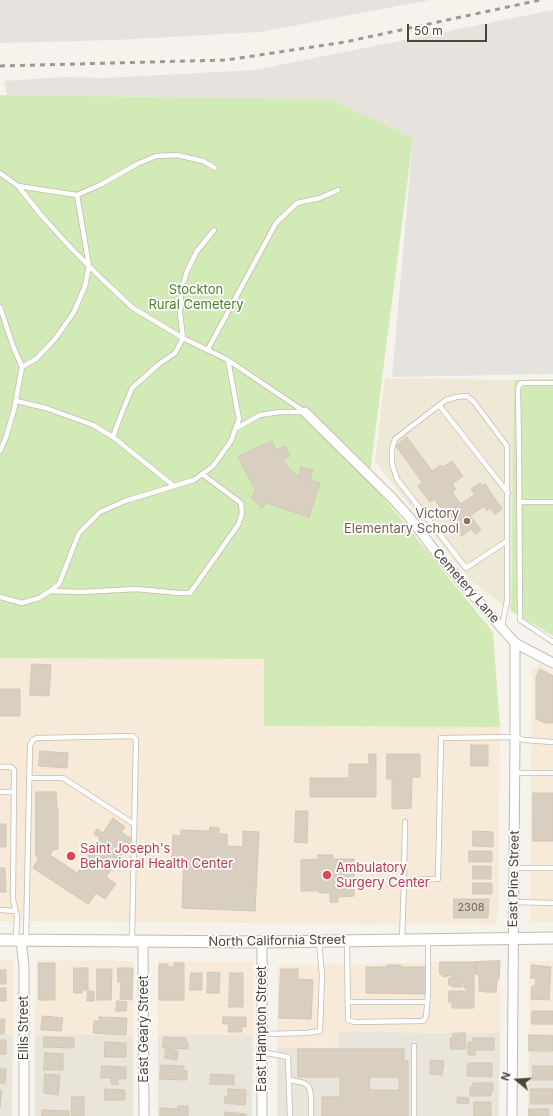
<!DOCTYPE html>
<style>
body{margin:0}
#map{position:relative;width:553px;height:1116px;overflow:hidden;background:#f6f3ec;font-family:Inter,sans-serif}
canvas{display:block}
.north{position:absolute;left:497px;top:1060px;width:40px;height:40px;-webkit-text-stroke:3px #fff;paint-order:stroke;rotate:288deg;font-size:11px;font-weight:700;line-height:16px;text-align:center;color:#4b4439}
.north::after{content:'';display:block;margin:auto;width:14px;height:18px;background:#4b4439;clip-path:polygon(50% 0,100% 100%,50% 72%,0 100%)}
.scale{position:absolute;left:407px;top:24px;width:80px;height:18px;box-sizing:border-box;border:2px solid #4b4439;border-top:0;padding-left:5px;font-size:12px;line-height:14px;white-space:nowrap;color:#4b4439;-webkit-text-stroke:3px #fff;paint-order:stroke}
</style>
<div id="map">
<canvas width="553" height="1116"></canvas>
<div class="north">N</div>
<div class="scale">50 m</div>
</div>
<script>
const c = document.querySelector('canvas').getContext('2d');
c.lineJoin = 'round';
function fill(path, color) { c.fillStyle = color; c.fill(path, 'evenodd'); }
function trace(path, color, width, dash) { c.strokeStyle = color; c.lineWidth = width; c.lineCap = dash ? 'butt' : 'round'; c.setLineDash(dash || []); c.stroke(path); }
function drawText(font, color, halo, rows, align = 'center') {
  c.font = font + ' Inter,sans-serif'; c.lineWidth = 3.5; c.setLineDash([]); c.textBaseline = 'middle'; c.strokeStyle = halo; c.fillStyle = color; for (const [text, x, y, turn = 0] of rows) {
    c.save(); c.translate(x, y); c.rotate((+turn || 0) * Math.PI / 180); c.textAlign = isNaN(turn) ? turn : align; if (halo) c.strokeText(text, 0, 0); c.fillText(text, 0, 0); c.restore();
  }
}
const residential = new Path2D(`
 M338 1032 500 1033 499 1116H277V1047L338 1048Z
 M0 1034H13L12 1116H0Z
 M529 1034H553V1116H528Z
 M35 1035H133V1116H35Z
 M158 1035H253L252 1116H158Z`);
const commercial = new Path2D(`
 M0 658 264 659V726L500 727 498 917 494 925 0 921Z
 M541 664 553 671V922L530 923 532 668Z
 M0 960H14L13 1034H0Z
 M36 960 134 961 133 1035H35Z
 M158 961 253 962V1035H158Z
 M500 961V1033H449V1032H339L338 1048 277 1047 278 965Z
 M529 961H553V1034H529Z`);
const industrial = new Path2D(`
 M0 0H430L260 32 116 40 0 43Z
 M553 10V374L392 377 413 138 330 99 7 95 4 81 65 77 104 78 255 70Z`);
const education = new Path2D(`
 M385 378 514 380 511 611 470 580 375 462Z`);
const green = new Path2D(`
 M0 95 330 99 413 138 369 480 493 632 500 727 264 726V659L0 658Z
 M553 379V636L511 611 514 380Z`);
const building = new Path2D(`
 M407 437 432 471 441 465 443 467 452 461 463 476 452 484 456 489 452 492 461 504 475 494 471 489 480 483 482 486 485 484 502 509 495 514 490 508 487 511 484 506 470 516 481 530 475 534 471 529 462 536 434 499 430 502 418 486 422 482 396 446Z
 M272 441 276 450 285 446 290 456 283 460 285 464 295 474 299 476 301 467 313 470 310 480 320 483 309 517 266 503 262 508 251 498 256 491 238 457Z
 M32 664 51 665 49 696 30 695Z
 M540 669 553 676V723H545L536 719V678Z
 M0 689H20V716H0Z
 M471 745H488V766H471Z
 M40 751 68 753 67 768 39 766Z
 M369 754H376V797H310V778H349V764H369Z
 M387 754H420V777H412L411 808 392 809V779H387Z
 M36 792H56L57 808H58V849L53 850 50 855 77 873 100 838 94 834 97 829 103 833 113 818 125 827 121 832 132 839 106 877 116 884 105 899 96 893 88 904 33 868 39 858 36 856Z
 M533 793H553V841H533Z
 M296 811H308L307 843 295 842Z
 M0 824H6V847H0Z
 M210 827 219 828V834H227V846L243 847V831L259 832 255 911 182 908 184 858 172 857 173 835 181 836V830L209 831Z
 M473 831 493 832V847L473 846Z
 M469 851H492V862H469Z
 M318 855H333V859H354V896L338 897V902H330V893H319V891H301V860L318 859Z
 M473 866H491V879H473Z
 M0 868H5L6 892H0Z
 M473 883H492V894H473Z
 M454 899H489L488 918H454Z
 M500 961 499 979H497L496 992H484V991H479V974H476V962Z
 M440 962H476V974H474V1008H452V1002H448L449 991H467V988H464V978H463L462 987H452V985H448L449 978H452V975L443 977V975L440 974Z
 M39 963H55V1000H39Z
 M174 963H184V1000H159V964H168V967H174Z
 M387 965H401L400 967H427V994L366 993V967H387Z
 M532 965 551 967 549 1000 531 999 532 986H535L536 978H531Z
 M74 968H88V990H82V993H74Z
 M118 968H133L132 1000 120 999 121 982H118Z
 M97 969H112L111 1000H97Z
 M281 969H298V979L313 980 311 1019 279 1018Z
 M0 970H6V984H0Z
 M208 972 220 973 219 993H207Z
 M191 973H202V990H190Z
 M230 973H243V1007H229Z
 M0 988H6V1001H0Z
 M88 991H94V1001H87Z
 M117 1001 127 1002 126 1011H116Z
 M532 1011H553V1024H532Z
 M43 1016 63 1018 61 1031 41 1030Z
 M99 1017 127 1018 126 1035 93 1033 94 1021H99Z
 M223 1017H246V1027L242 1026V1032H228L229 1024H223Z
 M0 1019H5L4 1034H0Z
 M465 1033 466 1049H451L450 1038H453V1034Z
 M529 1035 553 1036V1051H529Z
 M44 1037 74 1038V1048L44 1047Z
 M164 1037 186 1038V1042H188V1049L163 1048Z
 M473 1038H494V1050H475V1055H468V1042H473Z
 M0 1040H6V1054H0Z
 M105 1042 126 1043V1057H105Z
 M166 1049 178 1051 177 1060 165 1058Z
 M298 1049H404V1061H408V1116H322V1097H340V1077H298ZM370 1077H399V1090H370Z
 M45 1053 63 1054V1070H44Z
 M431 1060 444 1061 442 1075 430 1074Z
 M468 1063H492V1077L467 1076Z
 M161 1065 184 1066V1071H187V1080L160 1079Z
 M102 1066 126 1067V1079L118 1078V1085L111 1084V1078H101Z
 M533 1066H553V1080H533Z
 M0 1069H6L5 1084 0 1083Z
 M45 1074 60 1075 58 1095 44 1093Z
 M211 1074 234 1075V1085L210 1084Z
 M473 1083H493V1091H491V1096H470V1087H473Z
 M105 1089 125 1090V1100H105Z
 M228 1089 246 1090 245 1105 224 1103 225 1096 228 1097Z
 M531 1089H553V1104H531Z
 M0 1090H2L0 1107Z
 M72 1097H84V1116H72Z
 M458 1097 469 1098V1104L457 1103Z
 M474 1102H491V1116H474Z
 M178 1106H188V1116H160V1108L178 1109Z
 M529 1109H549V1116H529Z
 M42 1110 69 1111V1116H42Z
 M225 1112 246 1114V1116H225Z`);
const service = new Path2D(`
 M0 173 18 186 41 215 72 249 102 279 133 308 183 338 228 360 305 412
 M18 186 77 195 102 184 137 164 156 156 177 155 203 161 215 168
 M0 307 13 346 22 367 14 410 6 437 0 451
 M208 349 276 223 297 203 320 198 338 190
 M22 367 36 359 55 339 74 312 85 286 89 266 77 195
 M553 383H523L520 384 518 389 519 452 520 620 553 642
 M16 401 46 408 93 425 113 437 174 486
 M439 405 508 493
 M235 429 260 415 280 412H304
 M113 437 119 420 132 388 159 364 175 353 183 338 180 313 181 292 187 271 197 251 214 230
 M520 502H553
 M50 591 81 592 136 589 179 593H190L238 525 242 514 241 503 202 474
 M0 597 22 603 39 598 50 591 59 584 79 533 100 512 125 501 194 480 213 466 231 441 239 419 228 360
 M502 626 507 601V446L474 402 467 396 457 397 446 400 395 439 392 449V464L397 479 466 568 507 541
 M0 767C5 767 11 765 14 770L13 900 17 916 16 940
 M515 773H553
 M29 778H63L134 824
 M0 792H14
 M514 868H553
 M404 880 405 822
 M514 902 553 903
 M0 910 16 911
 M26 940 30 745 33 740 37 738 133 736 136 739 132 940
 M402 940 404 880 438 879 441 738 515 737 524 740 553 742
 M347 941 348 1020 354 1022 423 1021 426 1017 428 994V940
 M348 1002H427
 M262 1034 307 1033 320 1031 322 976 319 941
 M262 1052 288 1057 290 1116
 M290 1080 304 1083 309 1087 311 1096V1116
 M414 1116V1046`);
const minor = new Path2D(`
 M305 412 393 499 410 518 438 555 515 643 553 663
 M21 940 24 967V1116
 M143 942 144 1116
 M262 1116V942
 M512 1116 515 737V643`);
const tertiary = new Path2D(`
 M0 940 262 942 553 938`);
const rail = new Path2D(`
 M0 66 226 60 345 42 540 0`);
const markers = [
 [467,521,4,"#8d6e63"],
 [71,856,5,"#e0444e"],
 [327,875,5,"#e0444e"]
];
const numberNames = [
 ["2308",471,908]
];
const parkNames = [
 ["Stockton",196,290],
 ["Rural Cemetery",196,305]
];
const educationNames = [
 ["Victory",459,514],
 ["Elementary School",459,529]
];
const streetNames = [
 ["Cemetery Lane",466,586,49],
 ["East Pine Street",514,879,-89],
 ["North California Street",277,941,-1],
 ["Ellis Street",24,1028,-90],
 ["East Geary Street",144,1029,-90],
 ["East Hampton Street",262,1029,-90]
];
const healthNames = [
 ["Saint Joseph's",80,849],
 ["Behavioral Health Center",80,864],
 ["Ambulatory",336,868],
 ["Surgery Center",336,883]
];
fill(residential, '#eae5da');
fill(commercial, '#f7ead8');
fill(industrial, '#e6e2dd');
fill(education, '#efe8d6');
fill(green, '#d2eab5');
fill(building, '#d8cfc1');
trace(building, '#d3c7b4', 1);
trace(service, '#c2bbae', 6);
trace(minor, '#c2bbae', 11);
trace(tertiary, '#c2bbae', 13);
trace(service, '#fff', 4.5);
trace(minor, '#fff', 9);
trace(tertiary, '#fff', 11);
trace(rail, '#9a9a9a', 3, [5, 5]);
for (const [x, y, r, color] of markers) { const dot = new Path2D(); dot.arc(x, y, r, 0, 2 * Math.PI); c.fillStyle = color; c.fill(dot); trace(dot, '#fff', 1.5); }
drawText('11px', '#6e675b', null, numberNames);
drawText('13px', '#4a7f2a', '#fff', parkNames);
drawText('13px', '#785e54', '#fff', educationNames, 'right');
drawText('13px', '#4b4439', '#fff', streetNames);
drawText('13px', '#be3a42', '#fff', healthNames, 'left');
</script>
